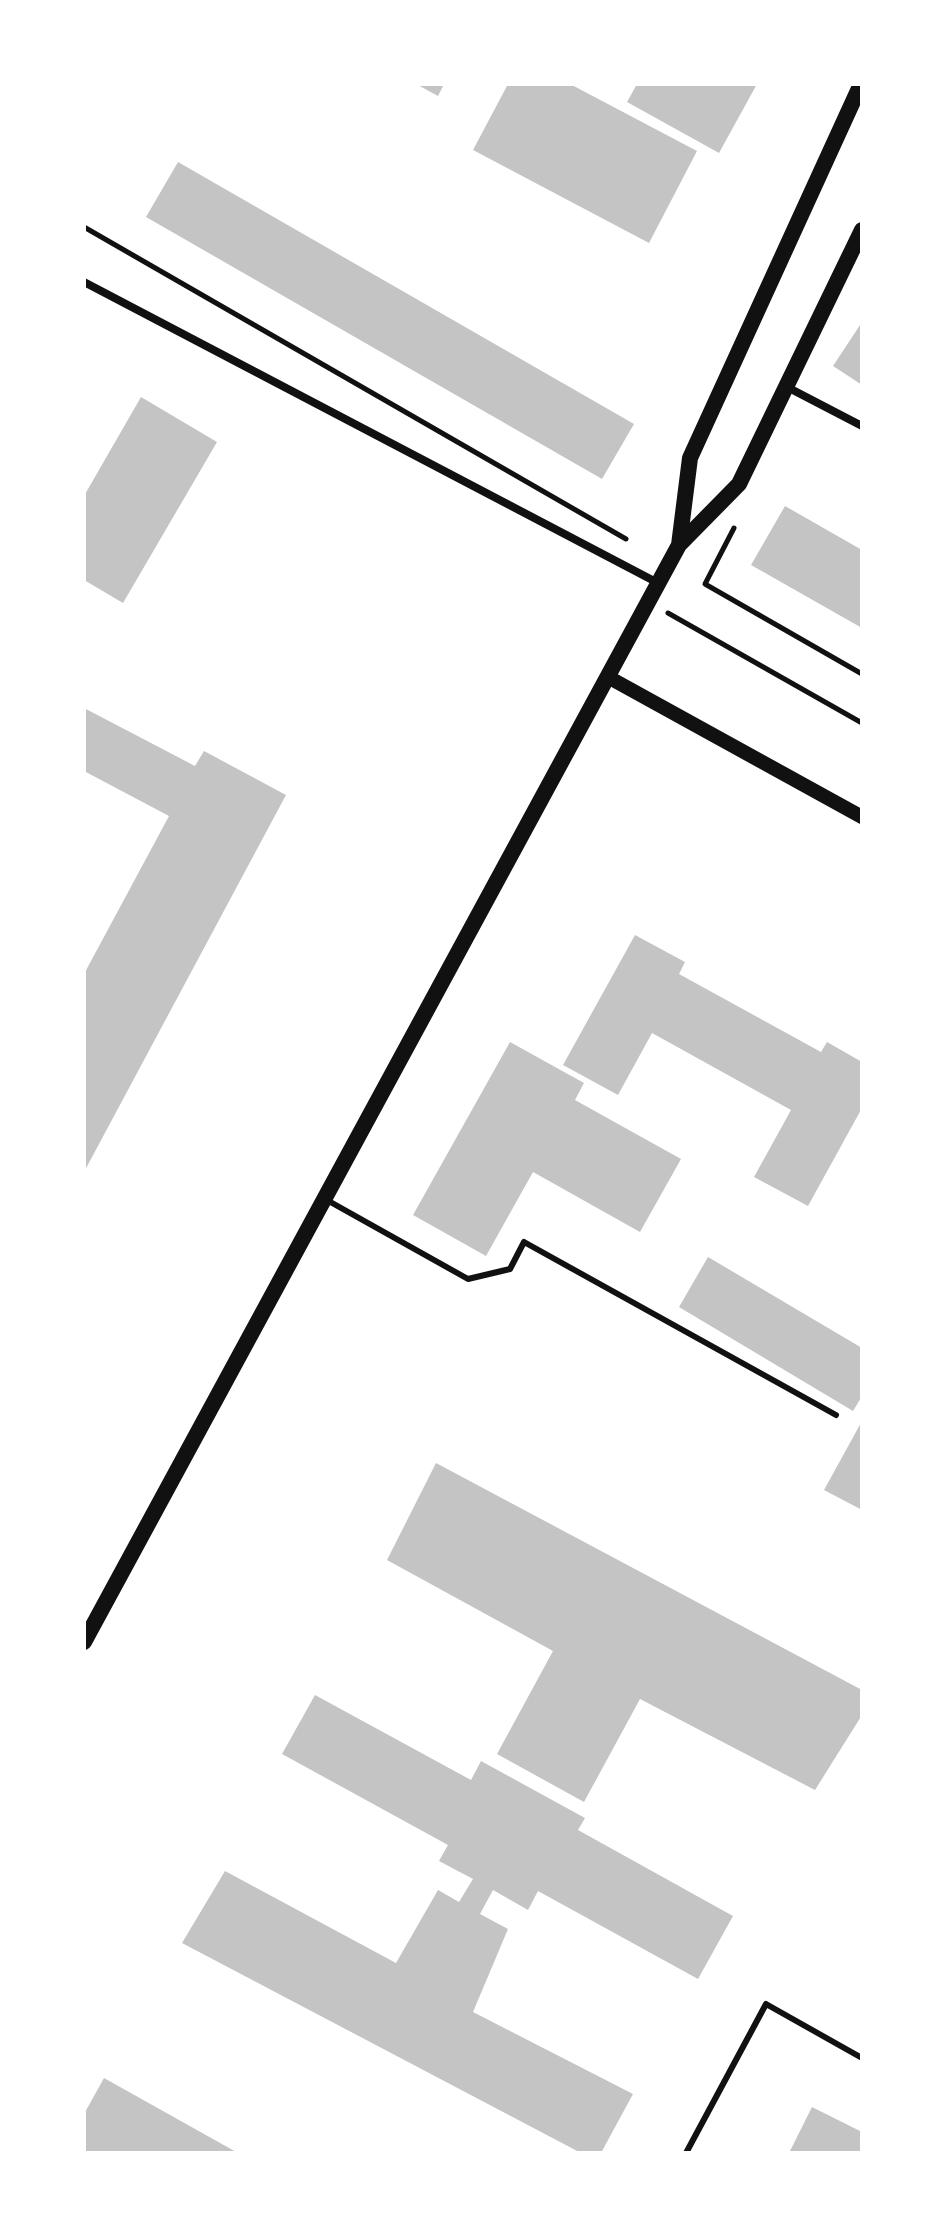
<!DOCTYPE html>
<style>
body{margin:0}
#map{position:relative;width:946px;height:2237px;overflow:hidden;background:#fff;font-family:"Roboto Condensed",sans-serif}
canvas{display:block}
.frame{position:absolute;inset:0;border:86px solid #fff;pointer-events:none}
</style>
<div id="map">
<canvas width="946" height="2237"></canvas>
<div class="frame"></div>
</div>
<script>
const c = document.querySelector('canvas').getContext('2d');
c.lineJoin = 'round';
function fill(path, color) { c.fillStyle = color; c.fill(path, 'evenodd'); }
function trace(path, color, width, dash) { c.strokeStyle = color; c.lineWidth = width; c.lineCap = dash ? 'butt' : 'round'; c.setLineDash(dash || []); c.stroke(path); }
const building = new Path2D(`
 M416 84H444L438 96Z
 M508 84H570L697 151 649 243 473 150Z
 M637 84H757L719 153 627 102Z
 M178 162 634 424 602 479 146 217Z
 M862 322V385L833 366Z
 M141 397 217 442 123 603 84 580V496Z
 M785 506 862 550V628L751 565Z
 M84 708 195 766 204 751 286 795 84 1172V974L169 816 84 771Z
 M635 935 685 962 679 974 821 1052 827 1042 862 1062V1108L808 1206 754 1177 791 1110 652 1033 618 1095 563 1065Z
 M510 1042 584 1083 575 1100 681 1159 640 1232 533 1172 486 1256 413 1215Z
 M708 1257 862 1348V1396L853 1411 679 1307Z
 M862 1421V1510L824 1490Z
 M436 1463 862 1690V1715L815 1790 640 1699 584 1802 497 1754 553 1651 387 1560Z
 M315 1695 471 1780 481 1761 585 1818 578 1830 733 1916 698 1979 538 1891 528 1910 493 1890 480 1914 508 1929 473 2012 633 2094 601 2153H581L182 1943 225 1871 396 1963 438 1890 459 1902 473 1879 439 1861 448 1845 282 1754Z
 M104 2078 238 2153H84V2114Z
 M812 2107 862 2132V2153H789Z`);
const path = new Path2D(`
 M84 227 626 539
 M734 528 705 584 862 674
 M668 613 862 723`);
const service = new Path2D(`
 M325 1199 468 1279 510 1269 524 1242 836 1415
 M686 2153 766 2004 862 2058`);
const minor = new Path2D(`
 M84 282 658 583
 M787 387 862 426`);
const tertiary = new Path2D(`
 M608 677 862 817`);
const secondary = new Path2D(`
 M679 545 690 458 861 84
 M84 1642 679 545 739 484 862 230`);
fill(building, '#c4c4c4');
trace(path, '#111', 5);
trace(service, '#111', 6);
trace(minor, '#111', 8);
trace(tertiary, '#111', 14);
trace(secondary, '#111', 16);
</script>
